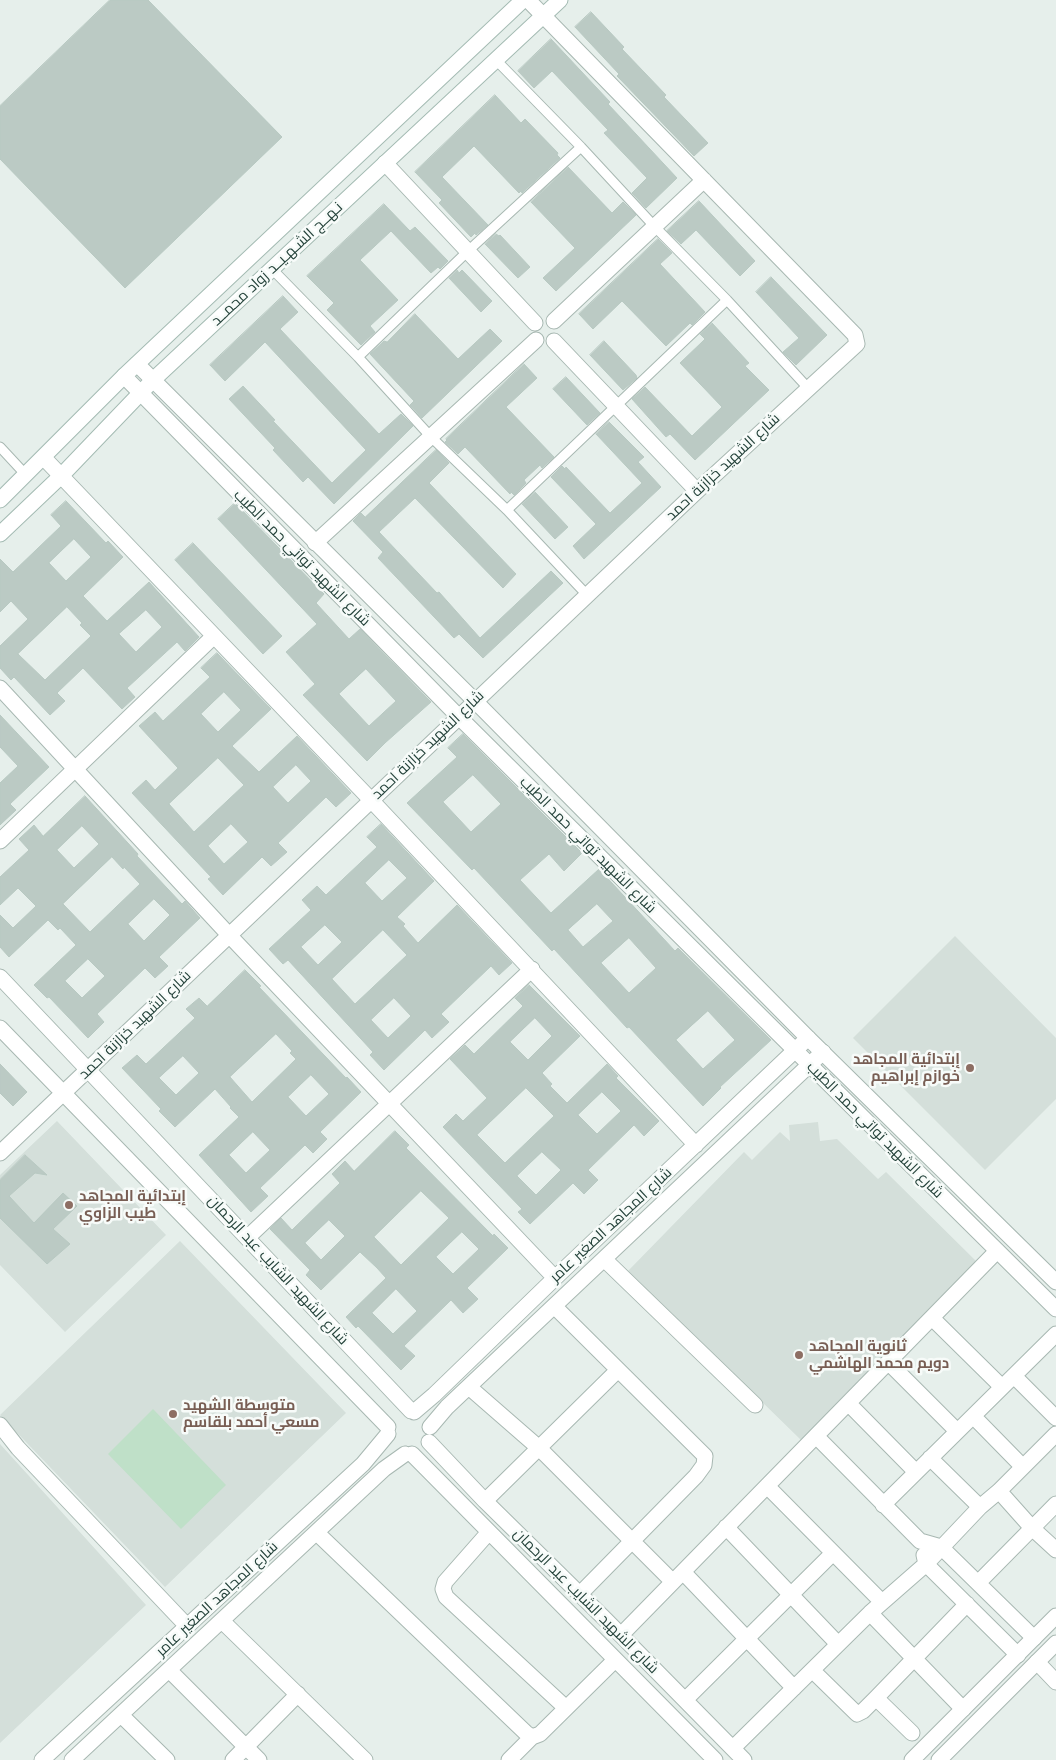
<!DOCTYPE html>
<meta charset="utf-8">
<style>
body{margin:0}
canvas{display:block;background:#e6efeb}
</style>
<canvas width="1056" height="1760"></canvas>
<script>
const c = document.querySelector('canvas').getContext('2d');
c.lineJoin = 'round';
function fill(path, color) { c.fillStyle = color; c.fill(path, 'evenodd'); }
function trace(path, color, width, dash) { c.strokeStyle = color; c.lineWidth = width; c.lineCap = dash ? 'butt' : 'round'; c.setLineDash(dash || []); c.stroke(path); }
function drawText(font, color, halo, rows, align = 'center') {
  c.font = font + ' Inter,Cairo,sans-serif'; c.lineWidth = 5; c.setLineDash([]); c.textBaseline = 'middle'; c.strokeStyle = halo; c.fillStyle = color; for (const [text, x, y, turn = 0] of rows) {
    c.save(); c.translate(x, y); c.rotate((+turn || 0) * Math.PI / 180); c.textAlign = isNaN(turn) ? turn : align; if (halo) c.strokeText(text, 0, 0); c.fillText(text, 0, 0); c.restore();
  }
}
const built = new Path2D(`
 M955 936 1056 1038V1099L985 1170 853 1038Z
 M57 1121 166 1235 65 1332 0 1265V1175Z
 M818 1122 820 1141 837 1139 878 1179 886 1172 976 1261 801 1440 628 1271 744 1152 752 1160 780 1132 790 1141 789 1125Z
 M180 1241 346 1413 165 1587 0 1415Z
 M0 1444 146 1605 0 1743Z`);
const green = new Path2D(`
 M153 1409 226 1485 181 1529 108 1454Z`);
const building = new Path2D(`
 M110 0H148L282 137 125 288 0 159V106Z
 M591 12 624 47 622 49 666 95 664 97 708 143 694 156 617 76 619 74 575 27Z
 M551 39 610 102 608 104 677 178 646 208 632 193 647 178 604 133 608 130 552 71 534 88 518 71Z
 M495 95 521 123 525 119 558 153 557 155 560 158 522 193 521 191 519 193 474 146 442 177 488 225 476 235 475 233 471 237 439 203 442 200 415 172Z
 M568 167 612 213 623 202 636 215 556 291 543 278 575 248 531 202Z
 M699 201 755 261 740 276 696 230 681 244 667 231Z
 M384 204 410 231 415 227 448 261 440 269 438 267 431 273 391 231 360 260 398 300 370 326 375 332 361 345 327 310 334 303 307 276Z
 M496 234 499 236 500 235 530 267 518 278 485 244Z
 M658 239 672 253 660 264 705 312 692 325 690 323 666 346 622 301 593 329 579 314Z
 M457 270 459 273 462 270 492 301 481 312 449 278Z
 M771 277 827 335 796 365 783 352 799 338 756 292Z
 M283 296 298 312 280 329 379 434 401 414 413 426 334 504 308 477 303 482 273 450 275 448 229 399 243 386 275 420 273 421 332 483 366 450 265 342 225 381 210 365Z
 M415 314 458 359 490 329 502 341 422 418 410 405 414 401 370 354 384 341 387 342Z
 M712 323 749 363 745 366 769 390 695 460 670 434 666 437 632 399 645 387 692 436 722 407 680 363 703 341 705 339 700 334Z
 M604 341 636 375 637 378 623 390 590 355Z
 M524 364 537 378 506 407 554 457 542 468 540 465 524 480 526 483 514 495 511 492 510 494 465 447 458 454 445 442 447 440 446 439Z
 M566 377 600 413 587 425 553 389Z
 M609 422 644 457 638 462 661 487 584 559 573 546 596 524 551 477 562 466 565 469 566 467 610 513 642 483 596 434Z
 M436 450 449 463 429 483 516 574 503 588 415 498 379 532 437 593 439 592 480 638 551 571 563 583 483 658 459 634 454 638 378 558 383 552 353 521 361 513 365 517Z
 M535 492 568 527 555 539 522 504Z
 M66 501 106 543 108 541 123 557 83 596 107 621 149 582 199 637 185 651 177 642 127 688 135 697 122 709 83 668 57 693 65 701 50 715 14 677 11 680 0 668V646L28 619 11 601 0 612V559L13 572 61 526 51 515ZM74 539 91 557 66 581 49 563ZM67 607 82 623 80 625 91 636 45 680 18 654ZM146 610 162 627 136 652 119 634Z
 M235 503 324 594 316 603 349 639 360 629 431 702 385 743 367 761 303 695 315 684 286 652 317 624 218 519ZM366 669 396 701 369 726 339 694Z
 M193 543 282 636 263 654 175 560Z
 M217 653 271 709 232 746 259 772 297 736 351 793 336 807 326 797 278 843 287 852 271 866 262 857 223 895 208 879 211 877 132 793 146 780 155 790 178 768 139 726 155 712 163 721 210 677 201 668ZM224 692 241 710 218 732 201 714ZM218 758 244 785 194 832 169 804ZM296 765 311 781 288 803 273 787ZM231 824 248 842 224 864 208 846Z
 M0 715 49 767 10 804 16 810 0 825V783L18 766 0 747Z
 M463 734 582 853 564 871 549 854 520 880 551 913 599 869 675 951 678 948 771 1040 720 1087 721 1088 703 1106 629 1027 627 1028 554 949 552 951 474 868 472 870 407 803 457 757 448 748ZM473 775 501 804 471 832 443 802ZM597 904 613 921 583 947 568 930ZM629 938 656 968 629 993 601 963ZM708 1011 735 1040 703 1069 676 1040Z
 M85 796 138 854 137 856 182 904 185 901 200 918 159 957 168 966 155 978 145 968 97 1014 104 1022 88 1038 49 997 47 998 34 985 76 945 60 928 58 930 48 920 9 957 0 947V915L13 928 36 906 18 888 0 905V877L29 850 19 839 34 825 43 836ZM82 826 99 844 74 868 57 850ZM112 857 123 869 124 867 140 884 90 932 63 904ZM154 899 170 915 144 941 128 924ZM88 959 105 976 82 998 65 981Z
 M381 824 434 881 397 917 405 924 403 926 418 943 457 905 512 963 499 975 491 966 441 1014 449 1022 432 1038 425 1030 384 1070 370 1055 373 1052 288 960 283 964 269 949 311 910 302 900 317 886 326 895 377 847 367 837ZM389 860 407 878 382 901 365 883ZM325 925 342 942 318 965 301 947ZM383 930 407 955 355 1004 332 979ZM394 998 411 1016 388 1038 371 1020Z
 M245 970 261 986 259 987 346 1078 347 1077 361 1092 320 1132 327 1139 313 1153 305 1145 260 1188 268 1196 251 1212 199 1155 239 1117 230 1108 231 1107 215 1089 175 1127 159 1111 161 1109 122 1068 137 1055 146 1064 195 1018 186 1009 199 998 207 1006ZM276 1034 292 1051 290 1053 296 1059 252 1102 230 1077ZM183 1056 199 1073 176 1095 159 1078ZM311 1075 329 1094 306 1116 288 1097ZM253 1132 270 1150 246 1173 229 1155Z
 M529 985 580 1036 542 1073 552 1084 550 1086 567 1103 607 1064 618 1076 616 1078 659 1121 644 1136 634 1125 588 1170 598 1180 584 1194 573 1183 530 1224 518 1212 522 1209 443 1127 456 1114 463 1121 487 1098 450 1059 465 1045 474 1054 523 1006 515 998ZM535 1018 552 1036 528 1060 510 1042ZM526 1088 554 1116 505 1163 477 1135ZM602 1092 621 1111 597 1134 578 1115ZM542 1152 561 1170 536 1195 517 1176Z
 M0 1064 27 1092 13 1106 0 1093Z
 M395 1131 409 1145 406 1148 493 1236 494 1234 508 1248 467 1288 478 1299 463 1313 451 1300 404 1346 415 1356 401 1370 358 1326 356 1328 346 1317 386 1278 377 1268 360 1252 321 1290 306 1275 310 1270 270 1229 281 1218 292 1230 340 1183 332 1174 345 1161 354 1171ZM421 1191 449 1218 401 1265 374 1237ZM329 1220 345 1236 321 1260 305 1243ZM462 1232 479 1249 453 1274 436 1257ZM396 1289 417 1311 393 1334 372 1313Z
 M25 1155 47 1175 35 1173 9 1196 34 1223 63 1193 77 1206 53 1229 70 1244 47 1264 0 1218V1180Z`);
const service = new Path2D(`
 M495 59 581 147
 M272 269 358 357
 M0 447 26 475
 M507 510 431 437 358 357 468 251 581 147 655 227 727 300
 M587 595 507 510 727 300 808 388`);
const minor = new Path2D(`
 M385 163 535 323
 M554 321 704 180
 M554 341 697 491
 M44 458 371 800 696 1145
 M315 543 536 340
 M0 688 229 935 555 1278
 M0 841 214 636
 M0 977 411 1411
 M0 1028 388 1427
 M0 1153 697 491 857 344 855 335 528 0
 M247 1238 532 969
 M604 1259 755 1405
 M554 1306 705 1456 704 1465 696 1476 580 1594
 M932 1318 1002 1387
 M888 1362 957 1431
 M1014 1376 1056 1418
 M469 1387 539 1448 673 1582
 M848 1403 916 1472
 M414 1412 434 1395 555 1278 808 1038
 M973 1416 1023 1467
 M0 1425 18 1448 187 1626
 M430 1427 447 1407 823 1052
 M816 1436 920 1541 941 1547 1034 1638
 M429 1442 485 1501 606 1620 744 1760
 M412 1454 715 1760
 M930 1458 980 1507
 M767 1486 882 1602
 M999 1491 1032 1528 1056 1550
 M485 1501 618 1370
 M883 1505 1056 1334
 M726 1527 838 1644
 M489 1532 445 1582 443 1589 446 1597 566 1708
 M317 1533 526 1733 532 1737 540 1734 615 1660
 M924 1555 926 1564 1018 1655
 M683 1572 794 1688
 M978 1583 1056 1504
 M870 1613 963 1709
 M222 1621 365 1760
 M621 1635 997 1251
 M1037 1662 1056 1682
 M169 1670 259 1760
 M813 1671 857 1714 863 1711 876 1698 967 1604
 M876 1698 912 1733
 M685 1700 833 1553
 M121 1715 167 1760
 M733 1748 870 1613 926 1564 980 1507 999 1491 1056 1434
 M42 1760 363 1464 388 1434
 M72 1760 384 1469 405 1454
 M233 1760 298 1694
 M509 1760 532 1737`);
const tertiary = new Path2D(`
 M137 364 475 701 808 1038 1056 1282
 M124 376 459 717 1056 1309
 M912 1760 1056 1616
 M939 1760 1056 1643`);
const secondary = new Path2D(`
 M0 500 124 376 523 0
 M0 534 61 476 153 380 560 0`);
const markers = [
 [970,1068,5,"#8d6e63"],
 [69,1205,5,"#8d6e63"],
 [799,1355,5,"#8d6e63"],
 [173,1414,5,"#8d6e63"]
];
const streetNames = [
 ["نـهــج الشـهـيــد زواد محمــد",277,264,-43],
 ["شارع الشهيد خزازنة احمد",723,467,-43],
 ["شارع الشهيد تواتي حمد الطيب",302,558,45],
 ["شارع الشهيد خزازنة احمد",428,745,-44],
 ["شارع الشهيد تواتي حمد الطيب",588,845,45],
 ["شارع الشهيد خزازنة احمد",135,1025,-44],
 ["شارع الشهيد تواتي حمد الطيب",875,1130,45],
 ["شارع المجاهد الصغير عامر",611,1225,-43],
 ["شارع الشهيد الشايب عبد الرحمان",278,1270,47],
 ["شارع المجاهد الصغير عامر",217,1599,-43],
 ["شارع الشهيد الشايب عبد الرحمان",586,1601,45]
];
const educationNames = [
 ["إبتدائية المجاهد",960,1059,"right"],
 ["خوازم إبراهيم",960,1076,"right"],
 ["إبتدائية المجاهد",79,1196],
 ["طيب الزاوي",79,1213],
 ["ثانوية المجاهد",809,1346],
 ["دويم محمد الهاشمي",809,1363],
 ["متوسطة الشهيد",183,1405],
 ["مسعي أحمد بلقاسم",183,1422]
];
fill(built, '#d4dfda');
fill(green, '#bfe0c8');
fill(building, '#bbcac4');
trace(building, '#b8c9c2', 1);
trace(service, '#a8b8b2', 11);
trace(minor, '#a8b8b2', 17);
trace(tertiary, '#a8b8b2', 17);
trace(secondary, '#a4bbb3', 17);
trace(service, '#fff', 9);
trace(minor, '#fff', 15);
trace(tertiary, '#fff', 15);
trace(secondary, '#fff', 15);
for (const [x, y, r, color] of markers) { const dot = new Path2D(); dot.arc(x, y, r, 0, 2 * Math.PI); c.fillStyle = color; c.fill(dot); trace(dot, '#f7fbf9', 2); }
drawText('15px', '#24423a', '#f7fbf9', streetNames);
drawText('bold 15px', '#785e54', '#f7fbf9', educationNames, 'left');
</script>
